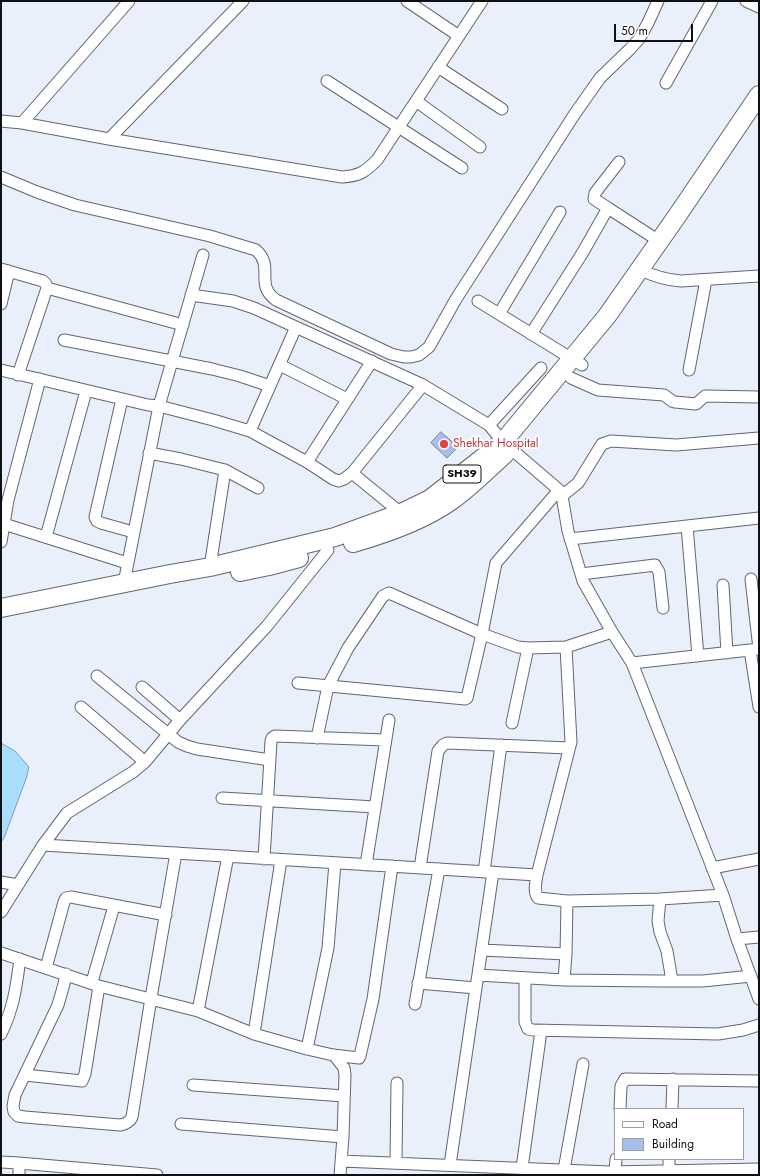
<!DOCTYPE html>
<style>
body{margin:0}
#map{position:relative;width:760px;height:1176px;overflow:hidden;background:#eaf0fb;font-family:Jost,sans-serif}
canvas{display:block}
.frame{position:absolute;inset:0;border:2px solid #0e1013;pointer-events:none}
.legend{position:absolute;left:614px;top:1108px;width:130px;height:52px;box-sizing:border-box;background:#fff;border:1px solid #9f9fa1;margin:0;padding:5px 7px;list-style:none;font-size:12px;color:#0e1013}
.legend li{display:flex;align-items:center;gap:8px;height:20px}
.legend b{width:20px;border:1px solid #9f9fa1}
.scale{position:absolute;left:614px;top:24px;width:79px;height:18px;box-sizing:border-box;border:2px solid #0e1013;border-top:0;padding-left:5px;font-size:12px;line-height:14px;white-space:nowrap;color:#0e1013;-webkit-text-stroke:3px #fff;paint-order:stroke}
</style>
<div id="map">
<canvas width="760" height="1176"></canvas>
<div class="frame"></div>
<ul class="legend">
<li><b style="height:5px;background:#fff"></b>Road</li>
<li><b style="height:11px;background:#a6beeb"></b>Building</li>
</ul>
<div class="scale">50 m</div>
</div>
<script>
const c = document.querySelector('canvas').getContext('2d');
c.lineJoin = 'round';
function fill(path, color) { c.fillStyle = color; c.fill(path, 'evenodd'); }
function trace(path, color, width, dash) { c.strokeStyle = color; c.lineWidth = width; c.lineCap = dash ? 'butt' : 'round'; c.setLineDash(dash || []); c.stroke(path); }
function drawText(font, color, halo, rows, align = 'center') {
  c.font = font + ' Jost,sans-serif'; c.lineWidth = 3.5; c.setLineDash([]); c.textBaseline = 'middle'; c.strokeStyle = halo; c.fillStyle = color; for (const [text, x, y, turn = 0] of rows) {
    c.save(); c.translate(x, y); c.rotate((+turn || 0) * Math.PI / 180); c.textAlign = isNaN(turn) ? turn : align; if (halo) c.strokeText(text, 0, 0); c.fillText(text, 0, 0); c.restore();
  }
}
const water = new Path2D(`
 M1 743 15 751 29 767 26 779 4 838 1 842Z`);
const building = new Path2D(`
 M441 432 458 447 447 458 431 443Z`);
const street = new Path2D(`
 M407 1 459 36
 M746 1 759 7
 M438 67 502 109
 M327 81 462 168
 M666 83 712 1
 M416 101 480 147
 M1 121 22 123 109 139 342 177C359 176 365 172 377 160L482 1
 M22 123 129 1
 M109 139 243 1
 M1 177 37 192 75 205 210 236 256 250C275 267 254 284 276 300L391 354 404 357H411L419 355 429 347 456 299 574 115 600 78 630 49 639 39 648 23 658 1
 M608 208 659 241
 M1 269 43 281 46 284 47 288 18 375
 M639 269C653 276 666 280 681 281L759 276
 M47 288 183 325
 M191 295 233 301 254 308 423 385
 M478 301 582 365
 M1 304 9 271
 M499 314 560 212
 M531 334 583 252 608 208 594 199 595 193 619 162
 M64 340 212 369 240 376 270 386
 M280 365 347 399
 M1 370 148 405 159 406 213 420 250 431 307 462 333 479 339 481 344 479 352 473 423 385 489 425 503 442 559 490 562 496 568 531 583 581 612 632 632 663 723 895 737 939 759 999
 M689 370 706 280
 M571 378 598 390 664 395 672 401 675 402 696 404 705 396 759 397
 M122 399 95 517 97 521 101 523 133 532
 M489 425 541 368
 M250 431 296 327
 M149 453 181 459 225 470
 M307 462 372 361
 M352 473 401 513
 M562 496 578 483 602 444 611 441 676 445 759 438
 M4 524 127 563
 M687 526 698 656
 M46 537 86 391
 M570 539 759 518
 M1 542 8 500 40 379
 M210 567 225 470 258 488
 M581 574 655 565 659 572 663 608
 M751 579 759 649
 M124 583 159 406 203 255
 M723 585 727 653
 M750 650 759 707
 M632 663 759 649
 M97 676 178 742 187 746 197 749 270 760
 M298 683 465 699 467 698 482 634 496 563 559 490
 M142 687 180 720
 M81 707 145 762
 M512 723 528 648
 M317 738 328 686 348 648 383 596 389 593 482 634 518 647 528 648 566 647 612 632
 M222 798 375 807
 M43 845 537 875C536 883 533 891 538 898L567 901 660 899 723 895
 M264 859 271 741 272 738 275 736 385 740
 M366 865 389 720
 M420 868 438 751 443 745 447 743 569 748
 M712 868 759 859
 M484 872 501 745
 M537 875 571 742 566 647
 M1 882 18 885
 M660 899 658 921 660 932 667 951 672 981
 M1 912 43 845 67 813 133 772 145 762 180 720 267 626 328 550
 M737 939 759 937
 M482 950 566 954
 M1 953 99 986 198 1011 254 1034 307 1049 333 1055 359 1058 360 1056 373 999 392 866
 M46 968 64 902 66 898 71 897 166 915
 M66 974 64 984 58 1005 15 1095 13 1106 14 1112 18 1116 25 1117 120 1125C126 1124 130 1122 132 1117L151 998 176 853
 M478 975 564 980 659 981H703L751 976
 M525 978V1022L528 1029 533 1030 718 1034 743 1030 759 1025
 M564 980 566 954 567 901
 M92 982 114 906
 M418 983 476 988
 M415 1004 439 869
 M198 1011 228 856
 M1 1034C14 1007 16 988 20 959
 M254 1034 281 860
 M307 1049 328 948 335 863
 M334 1055 344 1068 345 1075 343 1137 340 1175
 M25 1075 82 1081 85 1074 99 986
 M193 1085 344 1096
 M620 1109 621 1086 625 1079 759 1081
 M672 1109 673 1079
 M181 1124 343 1137
 M341 1161 610 1172 759 1169
 M1 1162 19 1163
 M396 1163 397 1083
 M450 1165 493 872
 M522 1168 541 1031
 M564 1170 583 1064
 M615 1172 616 1159
 M669 1172V1159
 M19 1175V1163L157 1175`);
const primary = new Path2D(`
 M353 543C385 534 424 520 451 501 471 487 487 470 505 454
 M240 572 269 566 299 558
 M1 608 170 574 210 567 335 537 401 513 430 499 503 442 607 316 677 216 759 95`);
const markers = [
 [444,444,5,"#e0444e"]
];
const shields = [
 [462,474,38]
];
const shieldNames = [
 ["SH39",462,474]
];
const healthNames = [
 ["Shekhar Hospital",453,444]
];
fill(water, '#a9defe');
trace(water, '#7aa0b8', 1);
fill(building, '#a6beeb');
trace(building, '#7e838c', 1);
trace(street, '#61666f', 13);
trace(primary, '#61666f', 20);
trace(street, '#fff', 11);
trace(primary, '#fff', 18);
for (const [x, y, r, color] of markers) { const dot = new Path2D(); dot.arc(x, y, r, 0, 2 * Math.PI); c.fillStyle = color; c.fill(dot); trace(dot, '#fff', 1.5); }
for (const [x, y, w] of shields) { const box = new Path2D(); box.roundRect(x - w / 2, y - 9, w, 18, 3); c.fillStyle = '#fff'; c.fill(box); trace(box, '#0e1013', 1); }
drawText('bold 11px', '#0e1013', null, shieldNames);
drawText('12px', '#be3a42', '#fff', healthNames, 'left');
</script>
